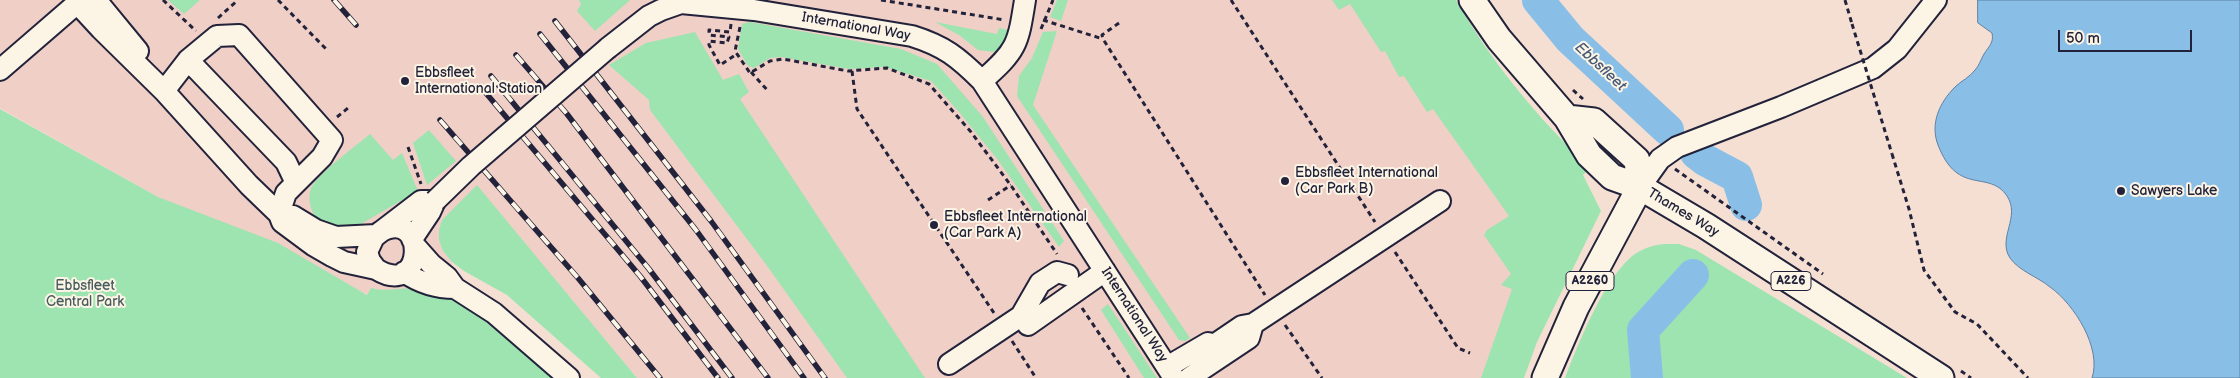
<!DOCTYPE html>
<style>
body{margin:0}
#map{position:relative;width:2240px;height:378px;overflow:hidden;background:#f5dfd3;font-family:"Balsamiq Sans",sans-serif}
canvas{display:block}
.scale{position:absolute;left:2058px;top:30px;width:134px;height:22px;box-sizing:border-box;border:2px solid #22223b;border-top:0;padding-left:6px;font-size:15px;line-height:18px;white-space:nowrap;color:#22223b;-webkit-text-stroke:4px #fcf5e5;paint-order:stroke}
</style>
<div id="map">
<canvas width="2240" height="378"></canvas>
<div class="scale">50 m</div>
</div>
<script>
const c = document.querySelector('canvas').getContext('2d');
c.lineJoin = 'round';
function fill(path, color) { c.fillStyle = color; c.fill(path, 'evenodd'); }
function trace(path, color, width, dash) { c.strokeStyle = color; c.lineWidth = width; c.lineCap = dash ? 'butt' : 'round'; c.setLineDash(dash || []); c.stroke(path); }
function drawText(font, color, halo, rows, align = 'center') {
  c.font = font + ' "Balsamiq Sans",sans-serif'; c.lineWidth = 4; c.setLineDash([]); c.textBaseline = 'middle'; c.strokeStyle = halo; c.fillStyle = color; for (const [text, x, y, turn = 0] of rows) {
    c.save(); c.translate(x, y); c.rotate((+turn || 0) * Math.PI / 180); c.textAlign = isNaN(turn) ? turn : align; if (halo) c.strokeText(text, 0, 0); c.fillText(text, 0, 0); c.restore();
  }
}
const built = new Path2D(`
 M0 0H1387L1546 215 1486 378H637L477 186 442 220 439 229V240L452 262 441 316 371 296 158 197 0 108Z`);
const green = new Path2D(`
 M168 0H200L184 14Z
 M579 0H630L595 31 577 11 581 4Z
 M1057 0H1068L1061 21 1050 17Z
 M1332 0H1456C1492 63 1537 117 1590 168L1583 175 1601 211 1537 342 1524 378H1481L1512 289 1501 285 1511 274 1484 235 1487 230 1509 216 1433 109 1427 112 1404 76 1399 77 1385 51 1381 52 1350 4 1339 10Z
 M750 22 901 49 937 64 983 117 1064 241 1059 247 998 160 959 112 931 81 885 67 849 69 781 57 770 58 754 68 748 66 738 49 742 24Z
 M935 22 997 34 999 28 1013 31 1007 43 994 52 978 50 959 35Z
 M1057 31 1033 105 1190 338 1185 341 1179 340 1017 96 1019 76 1032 58 1043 32Z
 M695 32 723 80 739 74 749 92 740 99 925 378H847L765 263 650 110 649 100 609 65 646 43Z
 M0 109 158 197 278 243 367 295 371 288C385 292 399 288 413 288 422 288 434 291 443 294 482 307 523 351 553 378H0Z
 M429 130 456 161 427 185 413 143Z
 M370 134 393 160 402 153 418 191 354 228 348 230 318 222C311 211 307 200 311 188 316 175 357 145 370 134Z
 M477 185 637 378H601L507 295 464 271 452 262 443 251 439 240V229L442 220Z
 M1665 244H1679L1696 250 1907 378H1565C1578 344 1603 282 1630 258 1640 249 1652 245 1665 244Z
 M1108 304 1157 378H1144L1101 310Z`);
const water = new Path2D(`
 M1978 0H2240V378H2092C2102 348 2074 304 2050 287 2038 277 2019 271 2010 258 1997 238 2021 217 2007 196 1989 169 1958 197 1938 145 1930 124 1939 103 1955 87 1961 81 1970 77 1975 70 1979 66 1981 59 1984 54 1989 46 1994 43 1992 33L1978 23Z`);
const river = new Path2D(`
 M1538 0 1570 39 1668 130
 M1696 153 1705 160 1737 177 1746 205
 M1647 378 1643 330 1693 275`);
const path = new Path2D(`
 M163 0 196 31
 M278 0 327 50
 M881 0 1005 20
 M1231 0 1375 222
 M1845 0 1852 24
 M218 18 238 0
 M1043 20 1103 39
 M1119 23 1102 35 1103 39 1265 295
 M731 24 730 32 709 30V35L729 37 727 43 709 41V45L720 65 737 54
 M740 27 735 51 750 73 770 61 783 59 848 71 887 68 929 84 971 132 1012 187 1057 254
 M1041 29 1053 0
 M852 71 857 109 994 313
 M751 72 769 92
 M1573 90 1583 99
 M337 117 348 108
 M408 147 421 184
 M1892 154 1909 209 1924 270 1955 312 1977 324 2028 378
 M1675 169 1823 274
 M988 200 1011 185
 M1395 252 1458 348 1470 353
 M1082 308 1129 378
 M1285 325 1322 378
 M1012 341 1036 378
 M1961 371 1971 378`);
const minor = new Path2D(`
 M96 0 138 51
 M77 3 101 29 164 91 249 185 279 214 282 222 313 245 332 256 344 262 376 269
 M608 48 649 16 661 10 681 3 754 10 912 36C944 46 958 57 982 81L1174 378
 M188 60 286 162 296 183
 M0 70 81 0
 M982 81C1017 50 1018 45 1025 0
 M164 91 188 60 217 36 239 35 332 140 322 157 286 193 279 214
 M1640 187 1660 159 1677 147 1781 107 1873 68 1897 49 1936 0
 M293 216 316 230 336 237 376 235
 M380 232C428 206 426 300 376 269L370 261 367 252 374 237 421 201H435L430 212 412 239
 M415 246 431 264 447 277 455 288 494 313 569 378
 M404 272C420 283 436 288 455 288
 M1028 325 1105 271
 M949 364 1021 316 1040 283 1057 272 1068 275
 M1167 367 1208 343 1214 345 1242 326 1253 324 1440 201
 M1189 378 1249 338 1253 324`);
const major = new Path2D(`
 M1472 0 1499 39 1567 118 1589 155 1612 177 1640 187 1706 226 1941 378
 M1567 118 1594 121 1637 160 1640 187
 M1545 378 1576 307 1640 187`);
const rail = new Path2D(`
 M334 0 356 25
 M555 21 711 221 825 378
 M540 34 696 230 804 378
 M516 55 567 114 768 378
 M491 76 649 269 732 378
 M480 86 640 276 718 378
 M440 120 578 278 660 378`);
const pathBridge = new Path2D(`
 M1852 24 1892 154`);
const minorBridge = new Path2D(`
 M435 201 471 166 608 48`);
const markers = [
 [405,81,5,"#22223b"],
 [1285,181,5,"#22223b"],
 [2121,191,5,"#22223b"],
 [934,225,5,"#22223b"]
];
const shields = [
 [1590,281,48],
 [1791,281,40]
];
const shieldNames = [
 ["A2260",1590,281],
 ["A226",1791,281]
];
const streetNames = [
 ["International Way",856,27,10],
 ["Thames Way",1683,213,31],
 ["International Way",1134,315,57]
];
const poiNames = [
 ["Ebbsfleet",415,73],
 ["International Station",415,89],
 ["Ebbsfleet International",1295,173],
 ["(Car Park B)",1295,189],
 ["Sawyers Lake",2131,191],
 ["Ebbsfleet International",944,217],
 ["(Car Park A)",944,233]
];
const parkNames = [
 ["Ebbsfleet",85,286],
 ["Central Park",85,302]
];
const waterNames = [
 ["Ebbsfleet",1600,67,43]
];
fill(built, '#f0cfc6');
fill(green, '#9ee4b1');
fill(water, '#89bfe7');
trace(water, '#6080a2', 1);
trace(river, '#89bfe7', 32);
trace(minor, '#22223b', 24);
trace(major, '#22223b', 29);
trace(path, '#22223b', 3, [5, 4]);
trace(minor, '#fcf5e5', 20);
trace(major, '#fcf5e5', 25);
trace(rail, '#22223b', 5.5);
trace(rail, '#fcf5e5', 4, [11]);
trace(minorBridge, '#22223b', 24, []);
trace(pathBridge, '#22223b', 3, [5, 4]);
trace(minorBridge, '#fcf5e5', 20);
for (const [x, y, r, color] of markers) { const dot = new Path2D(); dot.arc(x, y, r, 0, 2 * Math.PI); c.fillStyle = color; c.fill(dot); trace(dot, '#fcf5e5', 2); }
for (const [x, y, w] of shields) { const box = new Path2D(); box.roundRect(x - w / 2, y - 9.5, w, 19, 4); c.fillStyle = '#fcf5e5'; c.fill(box); trace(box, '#22223b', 1); }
drawText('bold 12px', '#22223b', null, shieldNames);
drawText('14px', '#22223b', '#fcf5e5', streetNames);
drawText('14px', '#22223b', '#fcf5e5', poiNames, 'left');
drawText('14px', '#475c5e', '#fcf5e5', parkNames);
drawText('italic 15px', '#465977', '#fcf5e5', waterNames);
</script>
